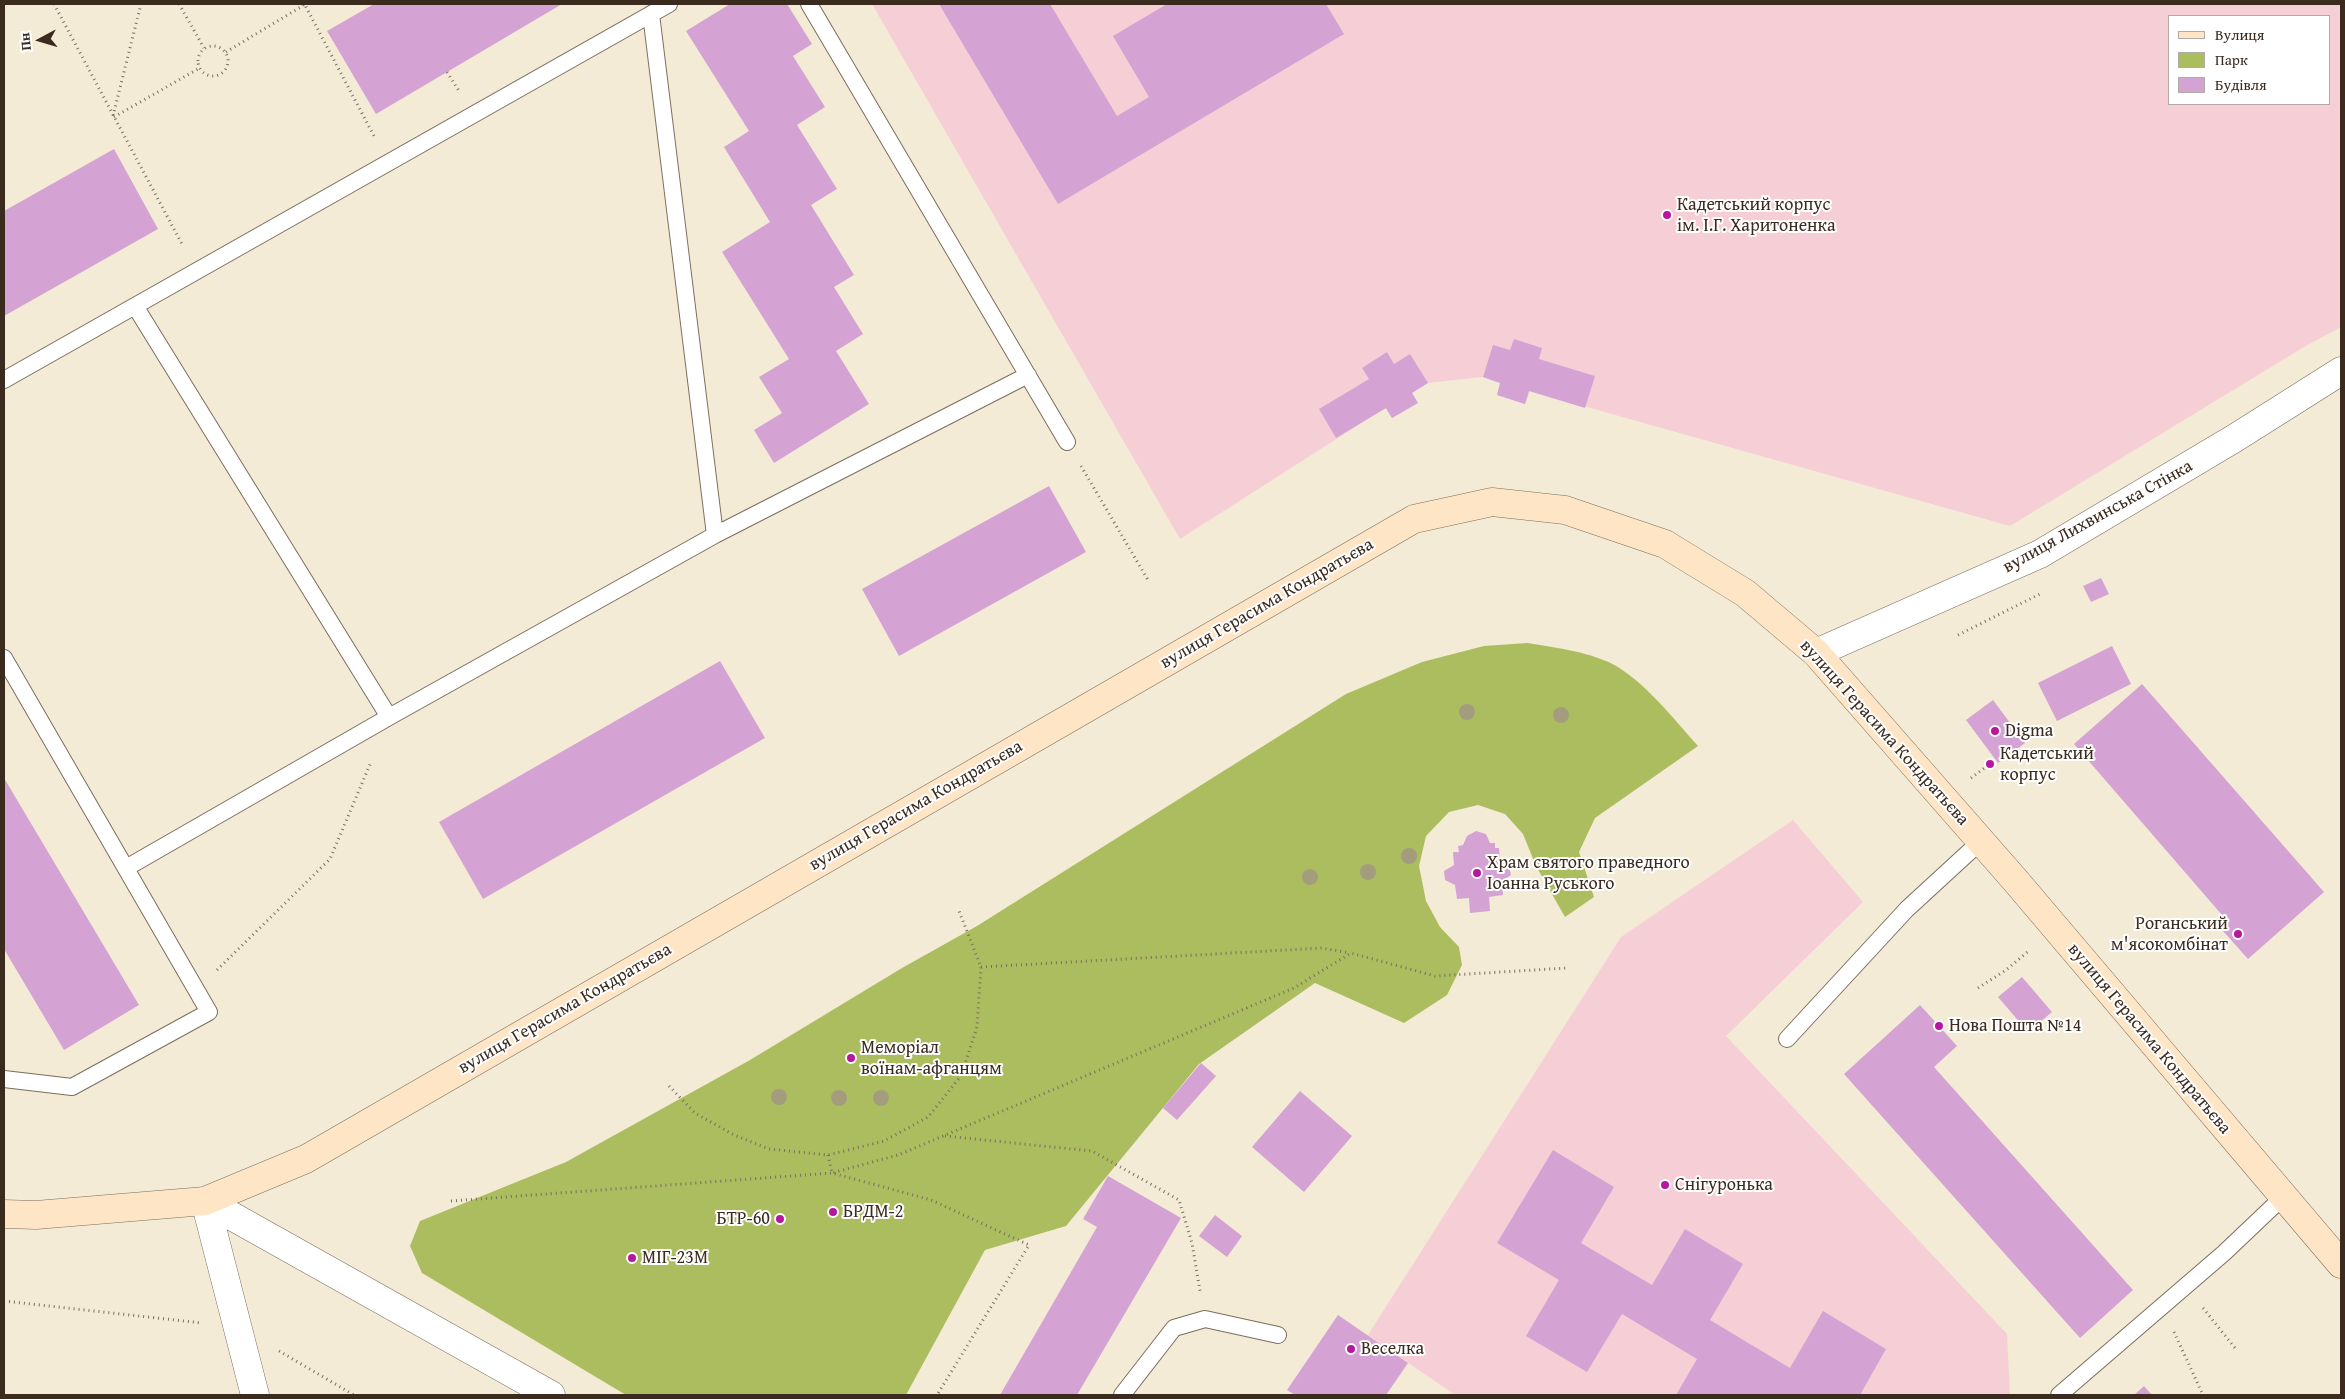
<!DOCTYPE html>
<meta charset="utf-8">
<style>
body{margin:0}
#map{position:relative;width:2345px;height:1399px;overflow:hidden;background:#f3ebd6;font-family:"Gentium Book Plus",serif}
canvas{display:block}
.frame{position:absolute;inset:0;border:5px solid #3b2a1e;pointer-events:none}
.legend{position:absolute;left:2168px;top:15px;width:162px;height:90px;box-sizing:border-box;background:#fff;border:1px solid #b1aaa5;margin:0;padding:6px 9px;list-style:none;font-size:15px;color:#3b2a1e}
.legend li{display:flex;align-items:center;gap:10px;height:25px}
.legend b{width:25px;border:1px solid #b1aaa5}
.north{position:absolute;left:15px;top:15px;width:50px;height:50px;-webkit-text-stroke:4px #fff;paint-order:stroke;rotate:264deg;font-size:14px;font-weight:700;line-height:20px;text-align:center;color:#3b2a1e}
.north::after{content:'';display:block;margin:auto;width:18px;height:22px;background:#3b2a1e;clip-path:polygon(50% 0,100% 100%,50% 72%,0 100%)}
</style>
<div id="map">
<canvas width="2345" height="1399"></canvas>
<div class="frame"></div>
<ul class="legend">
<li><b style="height:6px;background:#fde5c5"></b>Вулиця</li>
<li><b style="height:14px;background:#acbd60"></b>Парк</li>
<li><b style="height:14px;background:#d4a3d3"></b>Будівля</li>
</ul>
<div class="north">Пн</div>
</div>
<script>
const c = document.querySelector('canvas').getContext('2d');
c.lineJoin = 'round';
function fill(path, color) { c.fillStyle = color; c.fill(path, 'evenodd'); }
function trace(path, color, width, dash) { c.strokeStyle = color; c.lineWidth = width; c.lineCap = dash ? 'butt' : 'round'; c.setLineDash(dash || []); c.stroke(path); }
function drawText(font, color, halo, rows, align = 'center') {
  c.font = font + ' "Gentium Book Plus",serif'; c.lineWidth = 4; c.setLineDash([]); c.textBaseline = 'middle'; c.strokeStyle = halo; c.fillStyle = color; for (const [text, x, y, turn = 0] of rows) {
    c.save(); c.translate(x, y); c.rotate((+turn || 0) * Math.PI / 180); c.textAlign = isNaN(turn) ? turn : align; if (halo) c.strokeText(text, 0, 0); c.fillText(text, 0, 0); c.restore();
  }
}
const built = new Path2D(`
 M872 4H2341V327L2304 347 2010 526 1530 391 1525 404 1497 395 1500 383 1483 377 1428 383 1412 393 1418 403 1392 418 1385 408 1180 539ZM2169 16H2329V104H2169Z
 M1793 820 1863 902 1726 1036 2007 1334 2010 1395H1455L1368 1335 1621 937Z`);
const green = new Path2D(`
 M1528 643C1556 648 1593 652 1618 667 1649 687 1673 718 1698 746L1595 818 1579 852 1594 897 1565 917 1536 866 1523 834 1505 814 1478 805 1449 812 1426 836 1419 866 1426 901 1440 927 1459 947 1462 965 1447 995 1404 1023 1315 983 1199 1064 1066 1226 985 1250 906 1395H626L422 1273 410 1246 420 1221 566 1162 750 1060 902 968 977 926 1346 694 1422 662 1484 646Z`);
const building = new Path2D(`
 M374 4H562L376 114 327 31Z
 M730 4H787L812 44 793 56 825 107 797 125 837 189 811 205 854 275 834 287 863 334 836 351 869 404 774 463 754 430 782 413 759 377 789 359 722 252 770 222 724 147 749 131 686 31Z
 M939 4H1050L1117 116 1149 97 1113 36 1167 4H1326L1344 34 1058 204Z
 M114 149 158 229 4 316V211Z
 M1514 339 1542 348 1539 359 1595 376 1585 408 1529 391 1525 404 1497 395 1500 383 1483 377 1493 345 1510 350Z
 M1387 352 1394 364 1410 354 1428 383 1412 393 1418 403 1392 418 1386 408 1336 438 1319 409 1369 379 1362 368Z
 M1049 486 1086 552 899 656 862 589Z
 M2101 578 2109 594 2091 602 2083 586Z
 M2112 646 2131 684 2057 721 2038 683Z
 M720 661 765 738 483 899 439 822Z
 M2142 684 2324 892 2248 959 2215 922 2222 915 2074 744Z
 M1993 700 2025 743 1998 763 1966 720Z
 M4 778 139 1005 64 1050 4 949Z
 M1476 831 1486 834 1490 843H1495V848H1499L1500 861 1508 863 1511 875 1502 881 1503 895 1489 897 1490 911 1470 913 1469 898 1457 899 1455 885 1445 880 1444 871 1454 865 1453 852H1459L1458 846 1463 845 1467 836Z
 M2022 977 2052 1012 2028 1032 1998 997Z
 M1920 1005 1957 1046 1934 1067 2133 1290 2080 1338 1844 1074Z
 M1201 1063 1216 1076 1177 1120 1163 1108Z
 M1300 1091 1352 1136 1304 1192 1252 1147Z
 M1553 1150 1614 1187 1581 1243 1652 1285 1685 1229 1743 1264 1710 1320 1790 1368 1823 1311 1886 1349 1860 1395H1676L1697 1359 1622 1314 1587 1372 1526 1336 1559 1280 1497 1243Z
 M1108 1176 1181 1218 1077 1395H1000L1097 1227 1083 1219Z
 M1215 1215 1242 1236 1227 1257 1199 1236Z
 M1338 1315 1408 1363 1386 1395H1295L1287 1390Z
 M2144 1386 2152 1395H2134Z`);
const path = new Path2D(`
 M54 4 183 246
 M179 4 204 48
 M302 4 305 5 375 138
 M198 61a15 15 0 1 1 30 0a15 15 0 1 1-30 0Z
 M226 52 304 5
 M447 72 459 91
 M113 116 141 4
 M114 117 198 69
 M1081 466 1148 580
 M1958 635 2042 593
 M1971 778 1990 764
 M981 967 1322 948 1350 953
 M217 970 330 859 371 762
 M1978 988 2006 970 2030 950
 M669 1086 695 1113 734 1135 769 1149 828 1155 884 1141 928 1117 961 1076 977 1027 981 967 959 911
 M945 1136 1092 1151 1179 1200 1192 1243 1200 1291
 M828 1155 832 1173 898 1155 1294 988 1351 953 1435 976 1567 968
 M451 1201 832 1173 931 1200 1029 1245 937 1395
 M4 1301 202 1323
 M2203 1308 2235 1348
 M2174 1332 2203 1395
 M279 1351 354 1395`);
const service = new Path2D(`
 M809 4 1067 442
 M135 306 389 717 715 535 651 14
 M4 380 669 4
 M715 535 1028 375
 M4 658 209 1012 72 1087 4 1079
 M126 868 389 717
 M1787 1039 1907 909 1981 841
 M1122 1395 1174 1328 1205 1319 1278 1335
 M2059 1395 2224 1253 2283 1197`);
const minor = new Path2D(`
 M1816 653 2040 554 2235 438 2341 371
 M205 1201 551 1395
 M205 1201 255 1395`);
const secondary = new Path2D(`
 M4 1214 36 1215 205 1201 306 1159 1414 519 1492 502 1565 510 1665 544 1745 593 1816 653 2015 880 2341 1264`);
const trees = [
 [1467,712],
 [1561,715],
 [1409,856],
 [1368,872],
 [1310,877],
 [779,1097],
 [839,1098],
 [881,1098]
];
const markers = [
 [1667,215,5,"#b5179e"],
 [1995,731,5,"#b5179e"],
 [1990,764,5,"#b5179e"],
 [1477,873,5,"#b5179e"],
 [2238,934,5,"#b5179e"],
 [1939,1026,5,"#b5179e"],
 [851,1058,5,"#b5179e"],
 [1665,1185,5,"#b5179e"],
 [833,1212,5,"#b5179e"],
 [780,1219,5,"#b5179e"],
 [632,1258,5,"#b5179e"],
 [1351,1349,5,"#b5179e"]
];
const poiNames = [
 ["Кадетський корпус",1677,205],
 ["ім. І.Г. Харитоненка",1677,226],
 ["Digma",2005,731],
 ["Кадетський",2000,754],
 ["корпус",2000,775],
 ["Храм святого праведного",1487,863],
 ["Іоанна Руського",1487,884],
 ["Роганський",2228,924,"right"],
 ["м'ясокомбінат",2228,945,"right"],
 ["Нова Пошта №14",1949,1026],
 ["Меморіал",861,1048],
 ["воїнам-афганцям",861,1069],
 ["Снігуронька",1675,1185],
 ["БРДМ-2",843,1212],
 ["БТР-60",770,1219,"right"],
 ["МІГ-23М",642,1258],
 ["Веселка",1361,1349]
];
const streetNames = [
 ["вулиця Лихвинська Стінка",2098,517,-29],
 ["вулиця Герасима Кондратьєва",1267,604,-30],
 ["вулиця Герасима Кондратьєва",1884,733,48],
 ["вулиця Герасима Кондратьєва",916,806,-30],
 ["вулиця Герасима Кондратьєва",565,1009,-30],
 ["вулиця Герасима Кондратьєва",2149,1039,50]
];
fill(built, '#f6cfd6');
fill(green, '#acbd60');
fill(building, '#d4a3d3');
trace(service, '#7b6e5e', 18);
trace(minor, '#7b6e5e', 29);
trace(secondary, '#7b6e5e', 29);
trace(path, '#7b6e5e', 3, [1, 4]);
trace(service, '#fff', 16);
trace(minor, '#fff', 28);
trace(secondary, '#fde5c5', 28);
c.fillStyle = '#a49d7d';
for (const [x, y] of trees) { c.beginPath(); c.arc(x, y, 8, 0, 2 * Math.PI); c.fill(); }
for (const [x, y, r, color] of markers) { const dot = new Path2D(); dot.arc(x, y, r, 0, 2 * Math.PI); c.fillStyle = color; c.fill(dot); trace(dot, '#fff', 2); }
drawText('18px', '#3b2a1e', '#fff', poiNames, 'left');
drawText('18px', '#3b2a1e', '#fff', streetNames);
</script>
